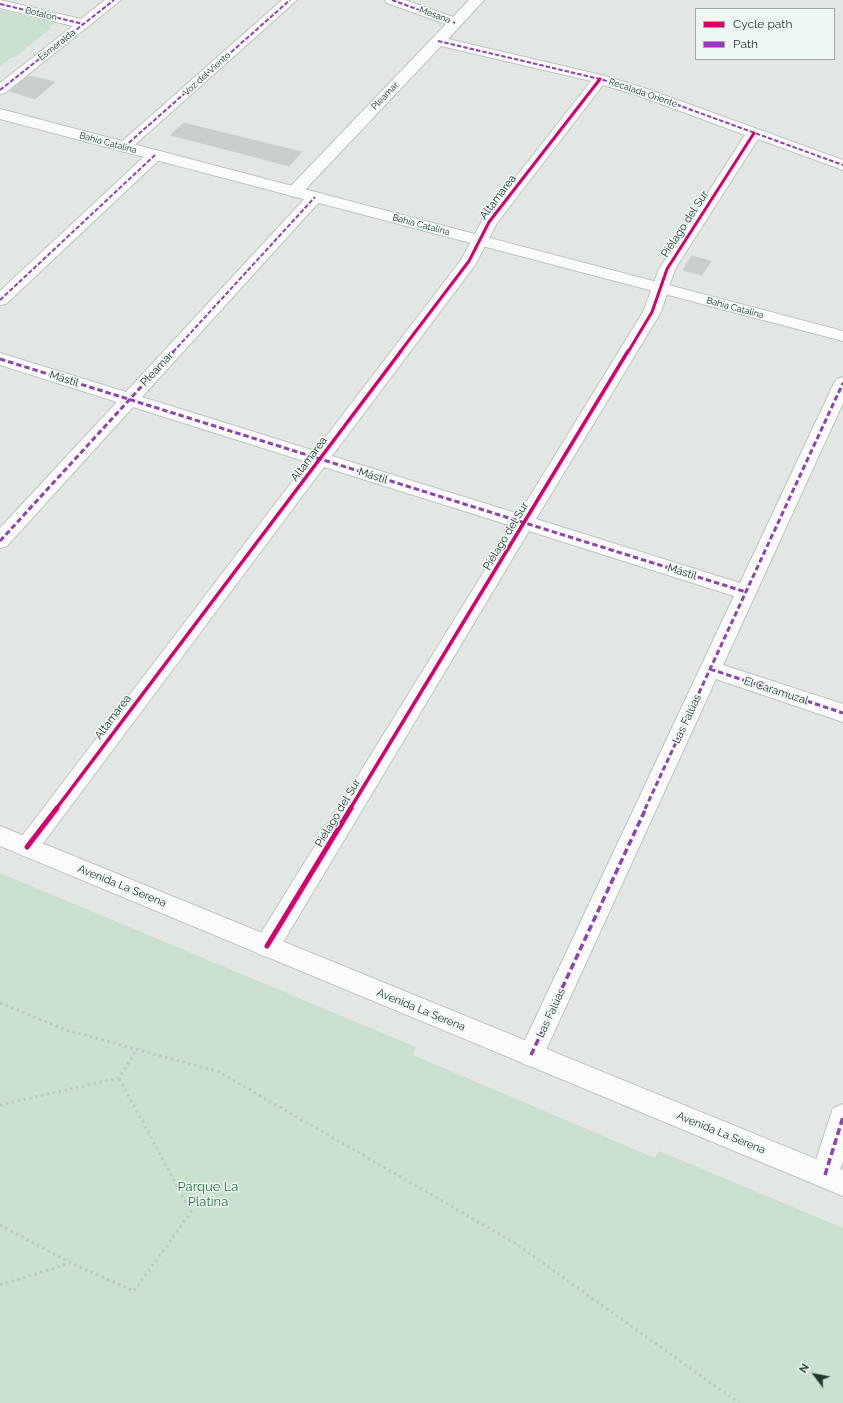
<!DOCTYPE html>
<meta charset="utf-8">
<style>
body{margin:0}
#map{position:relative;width:843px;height:1403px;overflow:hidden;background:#e2e7e4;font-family:Raleway,sans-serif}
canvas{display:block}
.legend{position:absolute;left:695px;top:8px;width:140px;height:52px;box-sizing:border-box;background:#eff7f3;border:1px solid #9caba6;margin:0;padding:5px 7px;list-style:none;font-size:12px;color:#203a32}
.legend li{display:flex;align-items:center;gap:8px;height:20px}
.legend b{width:20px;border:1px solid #9caba6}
.north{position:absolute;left:795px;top:1355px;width:40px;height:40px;-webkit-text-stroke:3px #eff7f3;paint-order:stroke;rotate:302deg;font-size:11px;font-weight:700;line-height:16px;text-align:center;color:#203a32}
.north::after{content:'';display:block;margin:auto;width:14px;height:18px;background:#203a32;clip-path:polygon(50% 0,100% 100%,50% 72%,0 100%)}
</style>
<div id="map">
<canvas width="843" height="1403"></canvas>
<ul class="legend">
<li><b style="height:5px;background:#d6006c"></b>Cycle path</li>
<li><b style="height:5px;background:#8e44ad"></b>Path</li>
</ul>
<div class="north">N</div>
</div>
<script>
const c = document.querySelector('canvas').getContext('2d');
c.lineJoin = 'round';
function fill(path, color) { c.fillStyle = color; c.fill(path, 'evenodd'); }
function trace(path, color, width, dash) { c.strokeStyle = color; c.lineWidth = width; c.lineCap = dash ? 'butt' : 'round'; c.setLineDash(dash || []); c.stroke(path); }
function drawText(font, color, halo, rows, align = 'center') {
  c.font = font + ' Raleway,sans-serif'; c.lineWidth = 3; c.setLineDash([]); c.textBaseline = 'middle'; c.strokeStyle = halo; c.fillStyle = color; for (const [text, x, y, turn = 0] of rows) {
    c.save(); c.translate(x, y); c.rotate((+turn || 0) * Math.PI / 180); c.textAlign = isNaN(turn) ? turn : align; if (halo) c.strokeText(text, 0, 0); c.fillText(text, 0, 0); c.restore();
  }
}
const green = new Path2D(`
 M0 10 55 23 49 28H51L15 57H12L0 66Z
 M0 873 416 1047 413 1055 655 1158 659 1151 843 1228V1403H0Z`);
const building = new Path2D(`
 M29 76 55 82 35 99 9 91Z
 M184 123 302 152 289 166 171 135Z
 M692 256 711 261 702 275 683 270Z`);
const path = new Path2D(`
 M0 1003 66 1030 219 1072 515 1243 739 1403
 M0 1105 119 1078 137 1049
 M0 1225 71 1263 134 1291 191 1212 119 1078
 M0 1285 70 1263`);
const minor = new Path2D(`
 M0 0 81 19 105 0H121L5 93 0 94V83L73 26 0 8Z
 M282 0H297L129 150 124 152 119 150 116 147 119 144Z
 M385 0H405L453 17 469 0H484L448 39 605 76 647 89 843 160V170L758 139 675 269 661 312 536 519 740 583 834 383 837 379 843 377V403L723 665 843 704V722L716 679 540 1063 531 1067 522 1063 518 1055 734 596 529 531 276 954 267 957 258 954 255 946 258 938 512 526 324 467 35 854 27 857 19 854 15 847 19 840 307 462 133 407 7 546 0 548V528L117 402 0 365V353L126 392 309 194 315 192 321 194 323 197 321 200 142 397 315 451 461 260 483 219 591 81 441 46 300 195 294 197 288 195 286 192 288 189 446 24 387 3ZM603 85 637 95 745 135 659 269 643 312 519 514 332 456 475 265 497 223Z
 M155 150 161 152 163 155 161 158 6 304 0 305V291L149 152Z
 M843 1104V1161L835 1184 825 1188 815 1184 811 1175 833 1108Z`);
const tertiary = new Path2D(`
 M0 109 843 331V341L0 119Z
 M0 826 843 1170V1196L0 846Z`);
const quietFar2 = new Path2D(`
 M392 0 455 23
 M0 4 83 24
 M438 41 600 79 642 92 843 165
 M0 90 114 0
 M124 147 290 0
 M0 300 155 155
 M173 352 315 197`);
const quietFar1 = new Path2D(`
 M0 359 746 592
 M0 541 174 351
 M710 669 843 713
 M645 809 843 383`);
const quiet = new Path2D(`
 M531 1055 646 808
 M825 1175 843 1117`);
const cyclewayFar2 = new Path2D(`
 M400 352 469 261 489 222 600 79
 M628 352 652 312 667 269 754 133`);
const cyclewayFar1 = new Path2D(`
 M56 809 401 351
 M350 809 628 351`);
const cycleway = new Path2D(`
 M27 847 57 808
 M267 946 351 808`);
const farStreetnames = [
 ["Botalón",41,14,14],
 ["Mesana",435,15,20],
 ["Esmeralda",57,45,-38],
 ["Voz del Viento",207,74,-42],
 ["Recalada Oriente",643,93,19],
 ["Pleamar",385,96,-46],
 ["Bahía Catalina",108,143,15],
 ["Bahía Catalina",421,225,15],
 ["Bahía Catalina",735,308,15]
];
const streetNames = [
 ["Altamarea",498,197,-53],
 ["Piélago del Sur",685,224,-57],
 ["Pleamar",157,369,-47],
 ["Mástil",64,379,17],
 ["Altamarea",309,459,-53],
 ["Mástil",373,476,17],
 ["Piélago del Sur",506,536,-59],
 ["Mástil",682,572,17],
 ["El Caramuzal",776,691,18],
 ["Altamarea",113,717,-53],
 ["Las Falúas",687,719,-65],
 ["Piélago del Sur",338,813,-59],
 ["Avenida La Serena",122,886,22],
 ["Avenida La Serena",421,1010,22],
 ["Las Falúas",551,1013,-65],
 ["Avenida La Serena",721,1133,22]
];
const nearParknames = [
 ["Parque La",208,1187],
 ["Platina",208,1202]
];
fill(green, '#cae1d0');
fill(building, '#c9cecc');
trace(building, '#cad0cd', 1);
trace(minor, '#bfc4c1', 2);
trace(tertiary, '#bfc4c1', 2);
trace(path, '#bfc7c5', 3, [2.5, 3.5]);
fill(minor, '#fbfbfb');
fill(tertiary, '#fbfbfb');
trace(quietFar2, '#8e44ad', 2, [4.5, 2]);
trace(quietFar1, '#8e44ad', 3, [5.5, 3]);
trace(quiet, '#8e44ad', 3.5, [7, 3.5]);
trace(cyclewayFar2, '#d6006c', 3);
trace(cyclewayFar1, '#d6006c', 3.5);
trace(cycleway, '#d6006c', 5);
drawText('9px', '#203a32', '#eff7f3', farStreetnames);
drawText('11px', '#203a32', '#eff7f3', streetNames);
drawText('13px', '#297142', '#eff7f3', nearParknames);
</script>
